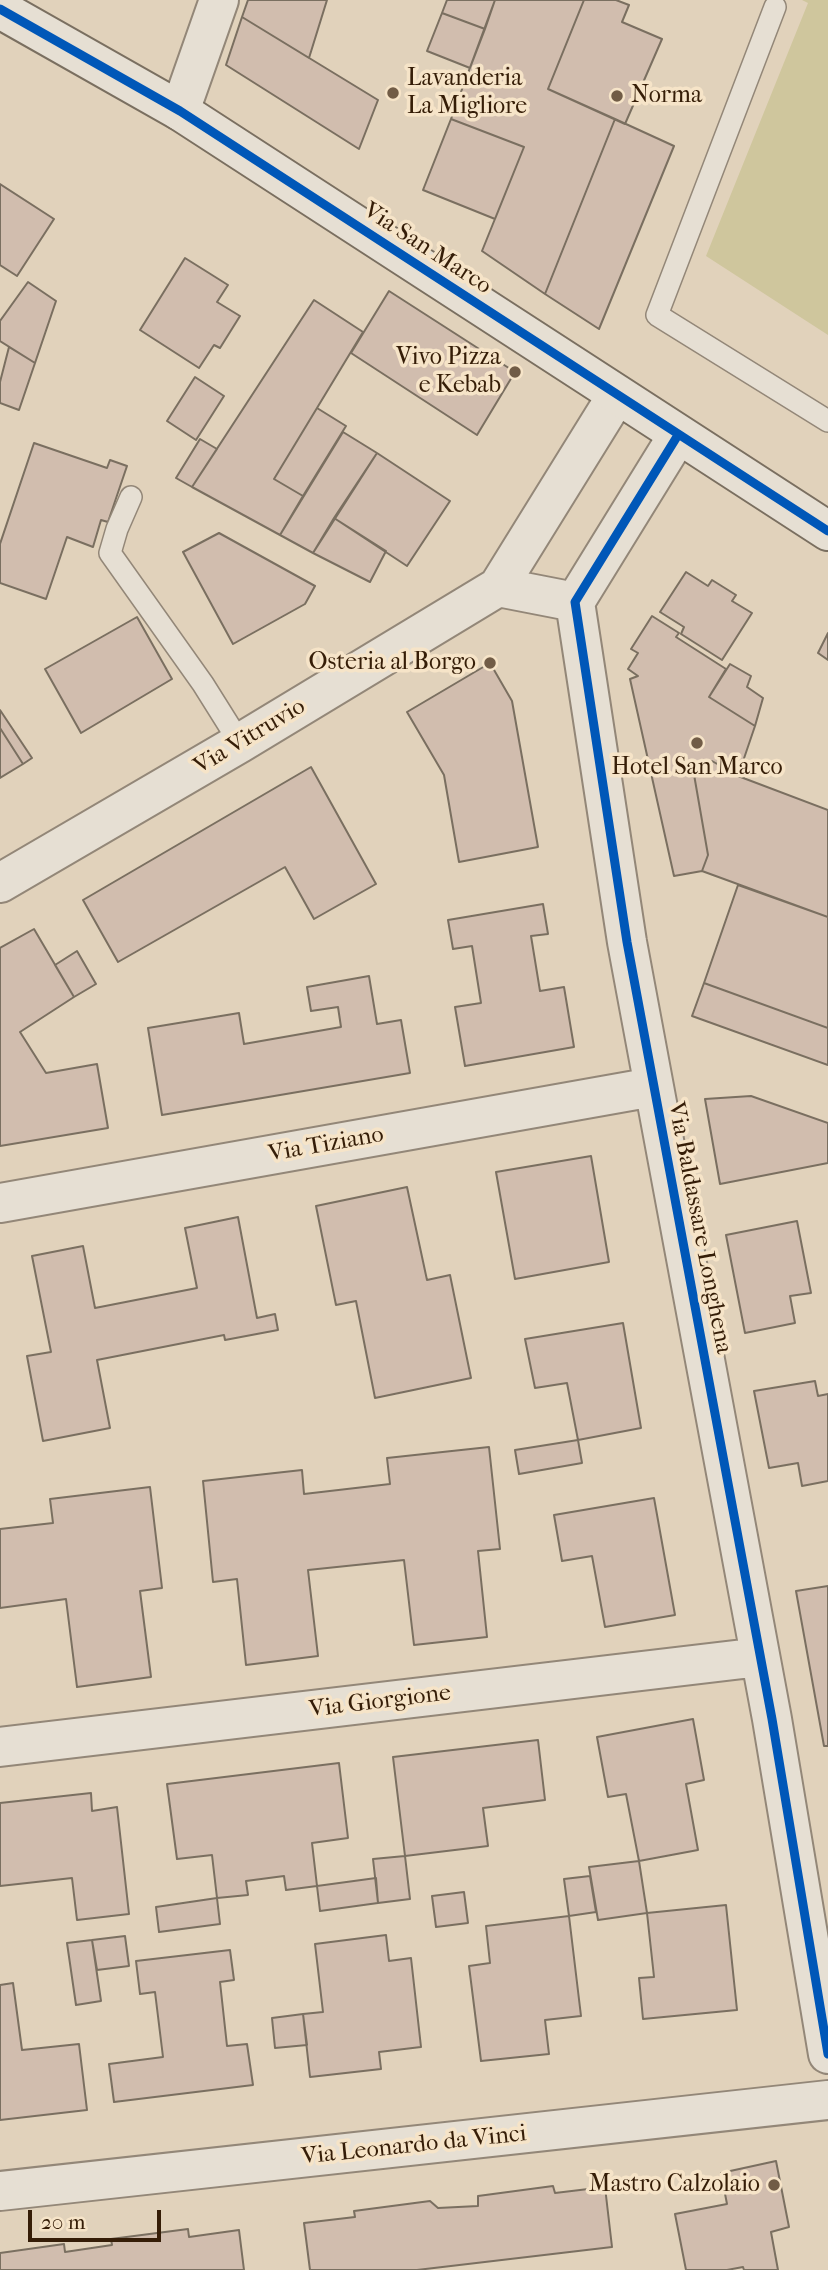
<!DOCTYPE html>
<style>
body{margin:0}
#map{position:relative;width:828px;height:2270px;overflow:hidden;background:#e1d2bb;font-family:"IM FELL French Canon",serif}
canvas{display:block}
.scale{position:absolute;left:28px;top:2210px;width:133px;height:32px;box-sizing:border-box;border:4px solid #351d07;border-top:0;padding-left:9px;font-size:21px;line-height:24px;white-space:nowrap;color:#351d07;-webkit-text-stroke:5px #f6e4c8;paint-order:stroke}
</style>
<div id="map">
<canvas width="828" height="2270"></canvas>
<div class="scale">20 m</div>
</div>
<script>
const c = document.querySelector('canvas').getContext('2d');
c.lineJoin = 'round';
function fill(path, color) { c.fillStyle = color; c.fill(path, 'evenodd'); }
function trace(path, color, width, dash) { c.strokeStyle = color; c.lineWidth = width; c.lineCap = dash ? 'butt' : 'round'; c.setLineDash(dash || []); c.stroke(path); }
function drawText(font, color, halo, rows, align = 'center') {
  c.font = font + ' "IM FELL French Canon",serif'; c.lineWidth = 7; c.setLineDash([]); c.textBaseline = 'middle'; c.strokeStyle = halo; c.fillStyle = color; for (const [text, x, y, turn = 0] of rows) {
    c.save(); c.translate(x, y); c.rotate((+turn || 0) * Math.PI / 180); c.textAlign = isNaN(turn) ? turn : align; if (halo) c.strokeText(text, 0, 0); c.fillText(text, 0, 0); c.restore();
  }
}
const green = new Path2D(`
 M802 0H828V335L706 256 808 3Z`);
const building = new Path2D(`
 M248 0H327L309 58 242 17Z
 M447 0H495L485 29 442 13Z
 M495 0H584L548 89 615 119 545 294 482 251 524 147 451 119Z
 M584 0H616L629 5 622 22 662 39 625 124 548 89Z
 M442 13 485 29 470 68 427 51Z
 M242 17 378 100 359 149 226 65Z
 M451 119 524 147 495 219 423 190Z
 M615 119 674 146 599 329 545 294Z
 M0 184 54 219 17 276 0 265Z
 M185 258 228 285 217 302 240 316 220 348 214 345 199 368 140 330Z
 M28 282 56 301 35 363 0 341V321Z
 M389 291 515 372 477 435 351 353Z
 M314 300 363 332 274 479 303 496 280 535 192 487Z
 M9 347 35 363 19 410 0 403V382Z
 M195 377 224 396 196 440 167 421Z
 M317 408 346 426 303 496 274 479Z
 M343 432 377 453 313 553 280 535Z
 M200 439 217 449 192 487 176 478Z
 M34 443 107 468 110 460 127 466 108 522 101 520 93 547 67 537 46 599 0 583V544Z
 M377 453 450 501 407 566 334 518Z
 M334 518 386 551 370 582 313 553Z
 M219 533 315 586 305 604 233 644 183 552Z
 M686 572 708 586 712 580 736 595 732 601 752 613 722 660 681 634 684 627 660 612Z
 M652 616 679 633 676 637 726 669 709 697 755 726 738 776 712 761 705 772 692 763 708 855 702 871 674 876 630 679 638 676 628 669 638 653 631 649Z
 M137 617 172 679 81 733 45 669Z
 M828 633V660L818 653Z
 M490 663 512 701 538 847 459 862 444 775 407 712Z
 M730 664 751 676 747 687 763 698 755 726 709 697Z
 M0 710 32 758 23 764 0 728Z
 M0 728 23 764 0 778Z
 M712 761 738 776 828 810V917L702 871 708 855 692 763 705 772Z
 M311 767 376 884 314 919 285 867 118 962 83 900Z
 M738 885 828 917V1028L704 983Z
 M543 904 548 934 531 936 540 991 564 987 574 1047 465 1066 455 1007 481 1003 472 946 453 949 448 920Z
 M34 929 74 997 20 1032 46 1073 97 1064 108 1128 0 1146V948Z
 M77 951 96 984 74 997 55 965Z
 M369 976 377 1024 401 1020 410 1073 162 1115 148 1028 239 1013 244 1044 341 1027 338 1007 311 1011 307 987Z
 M704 983 828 1028V1065L692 1016Z
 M751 1096 828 1123V1163L720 1184 705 1099Z
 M591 1156 609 1262 515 1279 496 1172Z
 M407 1187 427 1280 450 1275 471 1378 375 1398 356 1301 336 1305 316 1206Z
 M238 1217 257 1318 275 1314 278 1330 225 1340 224 1335 97 1360 110 1428 43 1441 27 1356 51 1352 32 1256 83 1246 95 1308 197 1288 185 1228Z
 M797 1221 811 1293 790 1296 795 1323 745 1333 726 1235Z
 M623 1323 641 1428 578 1440 567 1383 535 1388 525 1339Z
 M815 1381 818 1396 828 1394V1481L802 1486 798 1463 769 1468 754 1391Z
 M578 1440 582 1463 519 1474 515 1450Z
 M489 1447 500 1549 478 1551 487 1637 414 1645 404 1560 308 1570 318 1656 246 1665 237 1579 213 1582 203 1481 302 1470 304 1494 390 1484 387 1458Z
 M150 1487 162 1588 140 1591 151 1677 77 1687 66 1599 0 1608V1529L53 1523 50 1499Z
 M654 1498 675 1615 605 1627 592 1556 562 1561 554 1515Z
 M828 1586V1746H824L796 1591Z
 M693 1719 704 1780 686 1784 698 1850 639 1861 626 1794 608 1797 597 1737Z
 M538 1740 545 1800 483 1808 488 1846 405 1856 393 1757Z
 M339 1763 348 1838 312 1843 317 1886 286 1890 284 1876 246 1881 248 1895 217 1898 212 1855 177 1859 167 1784Z
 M91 1793 92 1811 117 1807 129 1914 77 1920 72 1878 0 1886V1803Z
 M405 1856 410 1899 378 1903 373 1859Z
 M639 1861 647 1913 598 1920 589 1867Z
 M590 1876 596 1912 569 1916 564 1879Z
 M376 1878 378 1903 320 1911 317 1886Z
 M464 1892 468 1923 436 1927 432 1896Z
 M217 1898 220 1924 159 1932 156 1907Z
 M726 1905 737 2010 643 2019 639 1978 654 1977 647 1913Z
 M569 1916 581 2016 545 2020 549 2054 481 2061 469 1966 490 1963 486 1926Z
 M386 1935 389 1961 411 1958 421 2047 379 2052 381 2069 310 2077 303 2014 323 2012 315 1944Z
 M125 1936 129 1966 97 1970 92 1940Z
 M92 1940 101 2001 76 2005 67 1943Z
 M230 1950 234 1980 220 1982 227 2046 247 2044 253 2085 114 2102 109 2064 163 2057 155 1992 140 1994 136 1961Z
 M13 1983 22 2050 79 2044 87 2110 0 2120V1985Z
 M303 2014 307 2045 275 2048 272 2018Z
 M776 2161 789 2227 771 2232 778 2270H744L743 2267 727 2270H686L675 2214 727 2204 721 2173Z
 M553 2186 555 2193 605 2187 612 2247 417 2270H310L304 2223 355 2217 354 2211 430 2201 438 2208 478 2206V2196Z
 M188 2229 189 2237 239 2230 244 2270H0V2253L64 2244 65 2252 112 2245 111 2239Z`);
const service = new Path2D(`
 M775 7 657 315 828 421
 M131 497 117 529 110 553 203 684 240 743`);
const minor = new Path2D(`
 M180 111 219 0
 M678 435 575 602 627 942 772 1719 828 2054
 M498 587 575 602
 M0 883 240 743 498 587 617 395
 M0 1203 653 1087
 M0 1747 760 1657
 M0 2191 828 2100`);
const secondary = new Path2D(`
 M0 9 180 111 828 531`);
const cycleway = new Path2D(`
 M0 9 180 111 828 531
 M678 435 575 602 627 942 772 1719 828 2054`);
const markers = [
 [393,93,7,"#715c46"],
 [617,96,7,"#715c46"],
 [515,372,7,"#715c46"],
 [490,663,7,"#715c46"],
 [697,743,7,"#715c46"],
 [774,2185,7,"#715c46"]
];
const poiNames = [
 ["Lavanderia",407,79,"left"],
 ["La Migliore",407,107,"left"],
 ["Norma",631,96,"left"],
 ["Vivo Pizza",501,358],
 ["e Kebab",501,386],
 ["Osteria al Borgo",476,663],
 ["Hotel San Marco",697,768,"center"],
 ["Mastro Calzolaio",760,2185]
];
const streetNames = [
 ["Via San Marco",427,249,33],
 ["Via Vitruvio",250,737,-31],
 ["Via Tiziano",326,1145,-10],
 ["Via Baldassare Longhena",699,1228,79],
 ["Via Giorgione",380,1702,-7],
 ["Via Leonardo da Vinci",414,2146,-6]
];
fill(green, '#cfc69d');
fill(building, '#d1bdae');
trace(building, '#7a6f60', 2);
trace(service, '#938778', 24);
trace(minor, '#938778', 42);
trace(secondary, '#7a6f60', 42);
trace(service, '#e6dfd3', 21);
trace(minor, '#e6dfd3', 38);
trace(secondary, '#e6dfd3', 38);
trace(cycleway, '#0057b8', 9);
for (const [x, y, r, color] of markers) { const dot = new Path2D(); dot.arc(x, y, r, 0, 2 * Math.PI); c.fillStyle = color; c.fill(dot); trace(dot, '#f6e4c8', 2.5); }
drawText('24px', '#351d07', '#f6e4c8', poiNames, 'right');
drawText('24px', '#351d07', '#f6e4c8', streetNames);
</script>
